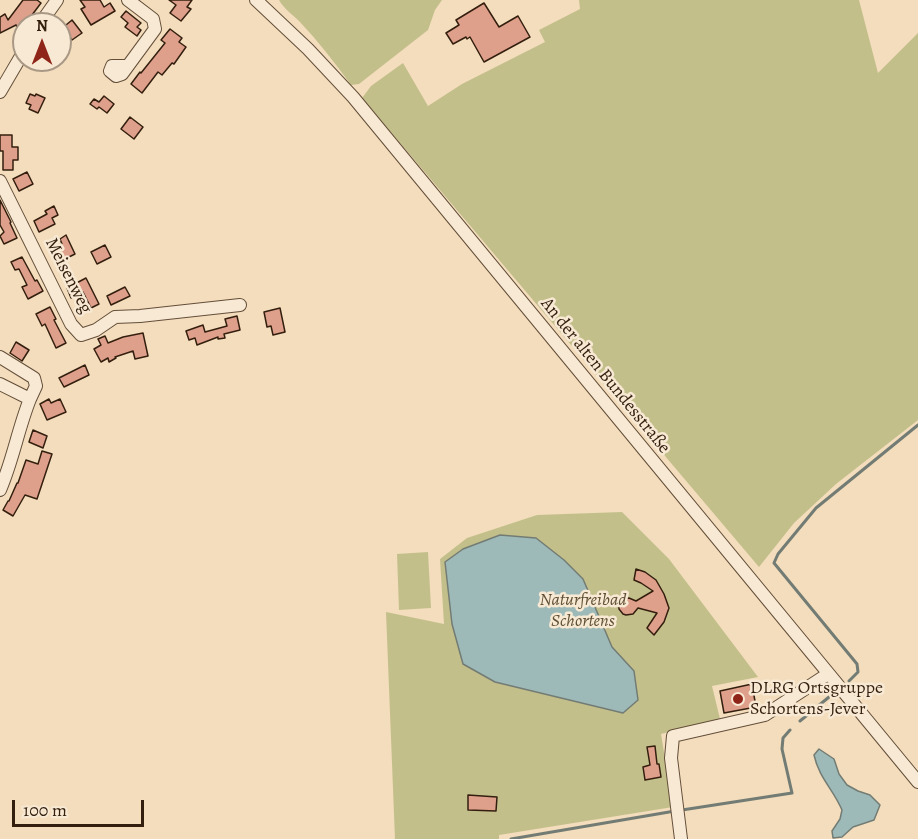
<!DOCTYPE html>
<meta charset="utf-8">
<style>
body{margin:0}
#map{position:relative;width:918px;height:839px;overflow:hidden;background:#f3ddbc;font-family:Alegreya,serif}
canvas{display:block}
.north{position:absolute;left:12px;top:12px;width:60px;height:60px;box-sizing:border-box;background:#f7e9d3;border:2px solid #a99885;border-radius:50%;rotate:0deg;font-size:16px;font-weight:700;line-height:24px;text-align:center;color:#341f0f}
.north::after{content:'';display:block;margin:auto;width:21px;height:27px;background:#8f2418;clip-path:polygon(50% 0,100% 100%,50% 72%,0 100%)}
.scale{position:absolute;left:12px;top:800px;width:132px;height:27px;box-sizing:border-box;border:3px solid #341f0f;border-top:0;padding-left:8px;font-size:18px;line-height:21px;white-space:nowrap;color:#341f0f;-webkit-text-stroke:4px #f7e9d3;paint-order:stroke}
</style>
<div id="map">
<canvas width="918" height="839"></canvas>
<div class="north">N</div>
<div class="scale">100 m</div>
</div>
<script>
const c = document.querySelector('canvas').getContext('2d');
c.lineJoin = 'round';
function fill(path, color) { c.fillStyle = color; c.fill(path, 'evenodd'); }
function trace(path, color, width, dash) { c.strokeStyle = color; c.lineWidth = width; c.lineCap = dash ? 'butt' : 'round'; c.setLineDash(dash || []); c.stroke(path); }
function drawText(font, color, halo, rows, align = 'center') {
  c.font = font + ' Alegreya,serif'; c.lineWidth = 5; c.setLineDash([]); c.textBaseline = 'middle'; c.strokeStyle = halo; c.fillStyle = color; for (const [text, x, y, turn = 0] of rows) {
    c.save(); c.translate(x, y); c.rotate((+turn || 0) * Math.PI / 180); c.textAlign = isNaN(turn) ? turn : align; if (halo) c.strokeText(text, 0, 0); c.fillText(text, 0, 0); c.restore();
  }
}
const green = new Path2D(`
 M279 0H442L435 10 428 30 359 84 351 85C335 63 318 41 299 21 292 14 284 9 279 0Z
 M579 0H859L878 73 918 33V420L836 484 794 523 759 567 362 98 371 86 403 63 428 106 462 84 545 42 539 30 580 9Z
 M622 512 669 559 758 677 712 686 720 719 661 734 673 807 499 835V839H395L386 612 444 624 440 559 467 538 537 515Z
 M428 552 431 608 399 610 397 554Z`);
const water = new Path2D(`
 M500 535 536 538 564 560 583 579 612 647 634 671 638 700 623 713 495 682 463 664 452 624 445 562 463 549Z
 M819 749 834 759 839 774 847 785 858 791 870 795 880 805 874 820 853 827 842 837 833 838 832 831 840 819 842 810C833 789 819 778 814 755Z`);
const stream = new Path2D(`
 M849 681 858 672 857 664 774 563 778 554 816 508 918 425
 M800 721 829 697
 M682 810 792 793 782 749 783 738 790 730
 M511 839 675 811`);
const building = new Path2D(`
 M23 0H37L41 3 20 31 16 25 0 33V17L5 14 8 20Z
 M80 0H100L104 7 110 3 115 11 91 25 81 9 85 7Z
 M169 0H192L187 7 191 9 181 21 170 13 176 5Z
 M484 3 499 27 518 16 530 37 484 62 470 37 467 39 466 37 453 44 446 33 459 25 456 20Z
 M126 11 141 23 137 27 141 30 137 36 125 27 128 23 121 17Z
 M72 20 82 33 72 40 68 35 64 39 60 33V30Z
 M170 29 182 38 179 42 186 47 174 64 172 63 162 75 158 72 142 93 131 84 140 72 141 73 165 43 161 40Z
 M30 94 35 96 36 94 45 98 38 113 29 109 31 105 26 103Z
 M104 96 114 104 107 113 99 107 97 109 90 104 94 99 99 102Z
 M130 117 143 127 134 139 121 129Z
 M0 135H12V147H18V160H13V170H3V151H0Z
 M27 172 33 184 19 191 13 179Z
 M0 200 11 222 10 223 17 238 4 244 0 236 4 232 0 225Z
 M54 206 58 215 52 218 55 224 39 232 34 221 47 214 45 211Z
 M66 235 75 254 57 263 51 249 62 244 60 239Z
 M105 245 111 257 97 264 91 252Z
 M22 257 35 281 37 280 43 291 28 299 22 287 27 285 19 269 15 270 11 262Z
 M86 278 99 304 91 308 83 292 71 298 67 288Z
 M125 287 130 296 111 305 107 296Z
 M50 307 56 319 54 320 66 343 56 348 45 324 42 326 36 314Z
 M280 308 285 332 273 335 271 326 267 327 264 312Z
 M237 316 240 330 224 334 225 338 218 339V337L197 345 195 338 189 340 186 331 203 325 205 332 227 326 225 319Z
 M143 333 148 356 135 359 133 351 115 357 116 358 109 362 108 358 101 362 94 349 101 345 98 339 105 336 108 343 123 337Z
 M16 342 29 350 22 361 10 353Z
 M85 365 89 375 64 387 59 378Z
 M49 399 51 403 60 399 66 412 47 420 40 404Z
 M33 430 47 436 43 448 29 442Z
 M42 451 52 454 37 499 25 495 13 516 3 510 8 501H9L17 483H18L26 460 38 464Z
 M636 569 645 572 656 580 664 594 669 608 664 622 654 635 647 628 657 613 638 608 633 614 626 615 623 614 619 609V605L623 599 629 598 636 601 653 591 641 583 634 580Z
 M752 684 756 707 724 713 720 691Z
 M655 746 657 764H659L661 777 645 780 643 767 650 765 647 747Z
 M468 795 497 797 496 811 468 810Z`);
const minor = new Path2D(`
 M128 0 153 19 155 29 122 74 116 76 110 71 112 66H128
 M256 0 308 49 353 97 918 782
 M40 24 57 0
 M0 92 24 51
 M0 181 71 324 81 335 96 330 115 317 140 316 240 305
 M0 357 34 378 36 386 30 399 0 384
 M0 490C13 460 18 429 30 399
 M681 839 671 758 673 736 765 715 828 674`);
const markers = [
 [738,699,6,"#8f2418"]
];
const streetNames = [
 ["Meisenweg",68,276,63],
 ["An der alten Bundesstraße",605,376,51]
];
const parkNames = [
 ["Naturfreibad",583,601],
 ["Schortens",583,622]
];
const poiNames = [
 ["DLRG Ortsgruppe",750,689],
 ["Schortens-Jever",750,710]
];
fill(green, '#c3bf8b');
fill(water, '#9dbab8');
trace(water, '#737c74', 1.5);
trace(stream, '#737c74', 3);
fill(building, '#de9f8b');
trace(building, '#341f0f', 1.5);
trace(minor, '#644e3a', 14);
trace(minor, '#f7e9d3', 12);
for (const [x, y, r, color] of markers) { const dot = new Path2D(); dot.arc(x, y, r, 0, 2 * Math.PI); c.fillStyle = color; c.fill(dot); trace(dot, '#f7e9d3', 2); }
drawText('18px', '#341f0f', '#f7e9d3', streetNames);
drawText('italic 18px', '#5f4f34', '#f7e9d3', parkNames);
drawText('18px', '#341f0f', '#f7e9d3', poiNames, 'left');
</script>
